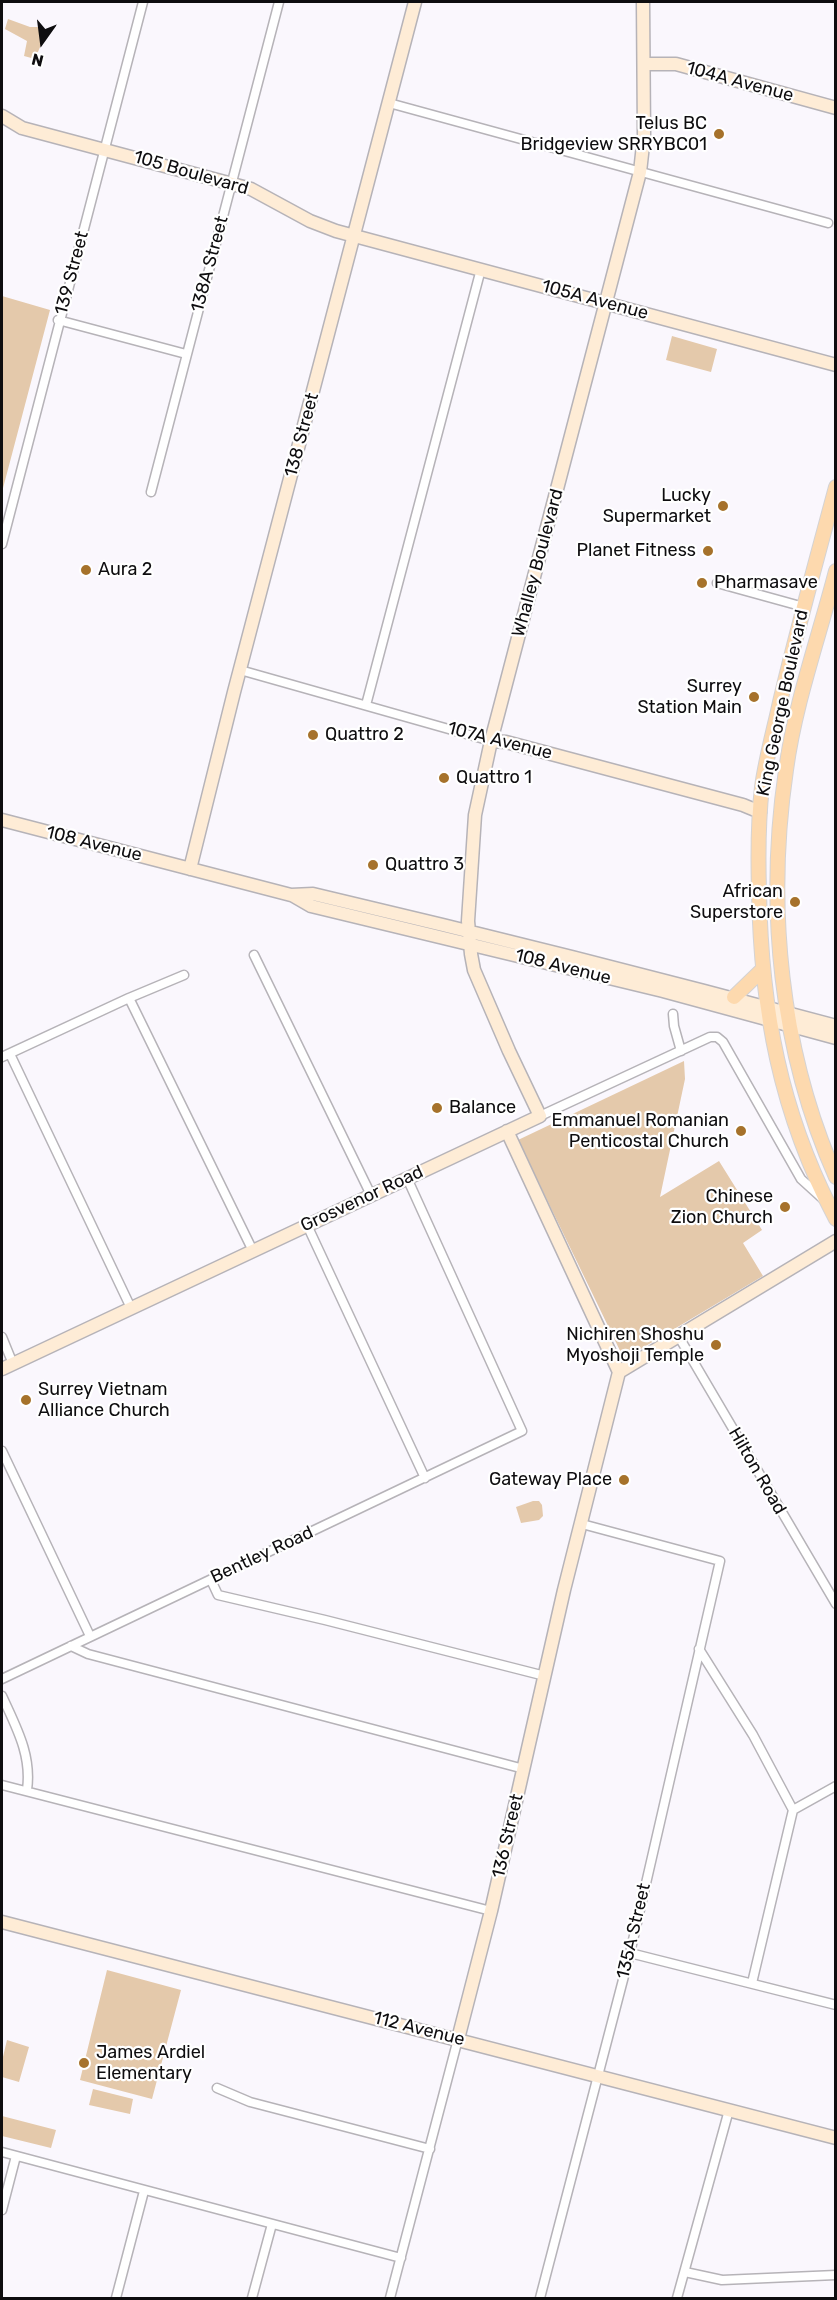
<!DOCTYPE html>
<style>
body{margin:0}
#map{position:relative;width:837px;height:2300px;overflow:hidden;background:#faf7fd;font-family:Rubik,sans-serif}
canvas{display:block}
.frame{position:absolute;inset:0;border:3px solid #0e0d0f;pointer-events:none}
.north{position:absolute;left:12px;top:12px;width:60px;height:60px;-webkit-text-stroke:4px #fff;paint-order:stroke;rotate:194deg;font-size:16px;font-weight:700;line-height:24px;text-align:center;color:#0e0d0f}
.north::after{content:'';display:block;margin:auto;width:21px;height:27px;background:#0e0d0f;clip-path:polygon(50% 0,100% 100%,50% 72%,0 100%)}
</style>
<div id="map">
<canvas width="837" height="2300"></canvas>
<div class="frame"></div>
<div class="north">N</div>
</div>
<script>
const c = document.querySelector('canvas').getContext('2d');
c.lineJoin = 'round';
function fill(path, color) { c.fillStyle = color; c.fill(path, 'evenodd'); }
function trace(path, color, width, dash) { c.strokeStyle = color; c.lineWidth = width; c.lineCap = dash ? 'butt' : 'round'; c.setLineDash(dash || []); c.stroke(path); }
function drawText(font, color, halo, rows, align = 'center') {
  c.font = font + ' Rubik,sans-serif'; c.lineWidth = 4.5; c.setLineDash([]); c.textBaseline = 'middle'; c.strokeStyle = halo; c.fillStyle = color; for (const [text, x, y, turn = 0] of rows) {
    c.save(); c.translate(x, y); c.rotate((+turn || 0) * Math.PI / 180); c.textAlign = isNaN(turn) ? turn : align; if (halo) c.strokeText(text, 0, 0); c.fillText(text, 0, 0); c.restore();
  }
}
const green = new Path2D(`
 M8 19 30 27H38L43 40 35 59 24 56 27 41 5 29Z
 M2 296 50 310 2 492Z
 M672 336 717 349 711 372 666 360Z
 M684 1061 685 1079 660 1197 719 1161 762 1230 743 1243 763 1276 624 1359 518 1140Z
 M533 1501H539L542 1505 543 1516 539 1520 521 1523 516 1507Z
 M107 1970 181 1990 152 2099 80 2080Z
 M7 2040 29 2047 19 2082 2 2077V2061Z
 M93 2089 133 2099 130 2114 89 2105Z
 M2 2116 56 2130 51 2148 2 2136Z`);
const street = new Path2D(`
 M389 103 828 223
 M58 320 186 354
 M151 492 279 2
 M2 544 143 2
 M717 583 804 607
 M240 670 491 741
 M366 705 481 269
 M254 955 371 1195
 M129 998 253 1251
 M673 1014 674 1026 681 1051
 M10 1054 131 1308
 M2 1057 129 998 184 975
 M540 1116 710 1037H717L723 1042 801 1179 823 1199
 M307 1225 425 1478
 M2 1337 13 1364
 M679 1337 836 1604
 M2 1451 90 1636
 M211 1580 218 1595 325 1620 545 1676
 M71 1646 88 1654 524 1769
 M699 1649 753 1735 793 1810
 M2 1679 522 1431 407 1178
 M2 1696C16 1727 32 1755 27 1790
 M2 1785 491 1911
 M630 1953 836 2005
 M752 1983 793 1810 836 1786
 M217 2088 250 2102 430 2149
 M2 2152 401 2258
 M2 2210 16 2156
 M685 2272 722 2280 836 2275
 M116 2298 144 2191
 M252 2298 272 2224
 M390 2298 458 2039
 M540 2298 630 1953 720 1561 582 1524
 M677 2298 729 2110`);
const secondary = new Path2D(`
 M644 64H676L836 108
 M2 116 22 128 251 189 310 221 336 231 836 365
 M491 741 506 742 743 805 760 812
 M2 820 291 895 313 894C488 935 662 979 836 1026
 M190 869 234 692 415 2
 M292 895 311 906 663 991 836 1038
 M507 1131 619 1372
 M2 1369 540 1116 509 1051 474 970 471 954 468 921 475 815 491 741 640 172 644 136 643 2
 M619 1372 836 1241
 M2 1922 836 2138
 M458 2039 491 1911 564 1590 619 1372`);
const primary = new Path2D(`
 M836 487C817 558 797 630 780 702 774 730 766 758 762 787 758 821 758 857 759 891 761 1009 780 1113 836 1219
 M836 571C819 637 795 703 786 770 766 906 780 1051 836 1177
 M734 997 763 969`);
const markers = [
 [719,134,6,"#a6722b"],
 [723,506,6,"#a6722b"],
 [708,551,6,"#a6722b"],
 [86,570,6,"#a6722b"],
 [702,583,6,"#a6722b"],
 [754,697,6,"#a6722b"],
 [313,735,6,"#a6722b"],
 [444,778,6,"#a6722b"],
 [373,865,6,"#a6722b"],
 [795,902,6,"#a6722b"],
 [437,1108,6,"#a6722b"],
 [741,1131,6,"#a6722b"],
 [785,1207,6,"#a6722b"],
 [716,1345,6,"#a6722b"],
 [26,1400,6,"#a6722b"],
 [624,1480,6,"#a6722b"],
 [84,2063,6,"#a6722b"]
];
const streetNames = [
 ["104A Avenue",740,82,15],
 ["105 Boulevard",191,173,16],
 ["138A Street",210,264,-75],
 ["139 Street",72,273,-75],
 ["105A Avenue",595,300,15],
 ["138 Street",302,435,-75],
 ["Whalley Boulevard",538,563,-75],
 ["King George Boulevard",783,703,-78],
 ["107A Avenue",500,741,14],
 ["108 Avenue",94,844,14],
 ["108 Avenue",563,967,14],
 ["Grosvenor Road",362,1199,-25],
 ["Hilton Road",757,1471,60],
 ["Bentley Road",262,1555,-25],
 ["136 Street",508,1836,-77],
 ["135A Street",634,1931,-77],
 ["112 Avenue",419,2029,14]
];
const poiNames = [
 ["Telus BC",707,124],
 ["Bridgeview SRRYBC01",707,145],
 ["Lucky",711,496],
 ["Supermarket",711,517],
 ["Planet Fitness",696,551],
 ["Aura 2",98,570,"left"],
 ["Pharmasave",714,583,"left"],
 ["Surrey",742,687],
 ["Station Main",742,708],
 ["Quattro 2",325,735,"left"],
 ["Quattro 1",456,778,"left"],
 ["Quattro 3",385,865,"left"],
 ["African",783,892],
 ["Superstore",783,913],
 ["Balance",449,1108,"left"],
 ["Emmanuel Romanian",729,1121],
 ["Penticostal Church",729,1142],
 ["Chinese",773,1197],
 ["Zion Church",773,1218],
 ["Nichiren Shoshu",704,1335],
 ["Myoshoji Temple",704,1356],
 ["Surrey Vietnam",38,1390,"left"],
 ["Alliance Church",38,1411,"left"],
 ["Gateway Place",612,1480],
 ["James Ardiel",96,2053,"left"],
 ["Elementary",96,2074,"left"]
];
fill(green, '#e4c9ab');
trace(street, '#b6b3b8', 11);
trace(secondary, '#b6b3b8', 15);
trace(primary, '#d4d3d4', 16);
trace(street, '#fff', 8);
trace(secondary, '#feecd6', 12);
trace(primary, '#fdd9ae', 14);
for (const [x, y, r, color] of markers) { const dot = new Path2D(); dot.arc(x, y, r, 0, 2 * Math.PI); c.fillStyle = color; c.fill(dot); trace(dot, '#fff', 2); }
drawText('18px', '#0e0d0f', '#fff', streetNames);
drawText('18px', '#0e0d0f', '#fff', poiNames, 'right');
</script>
